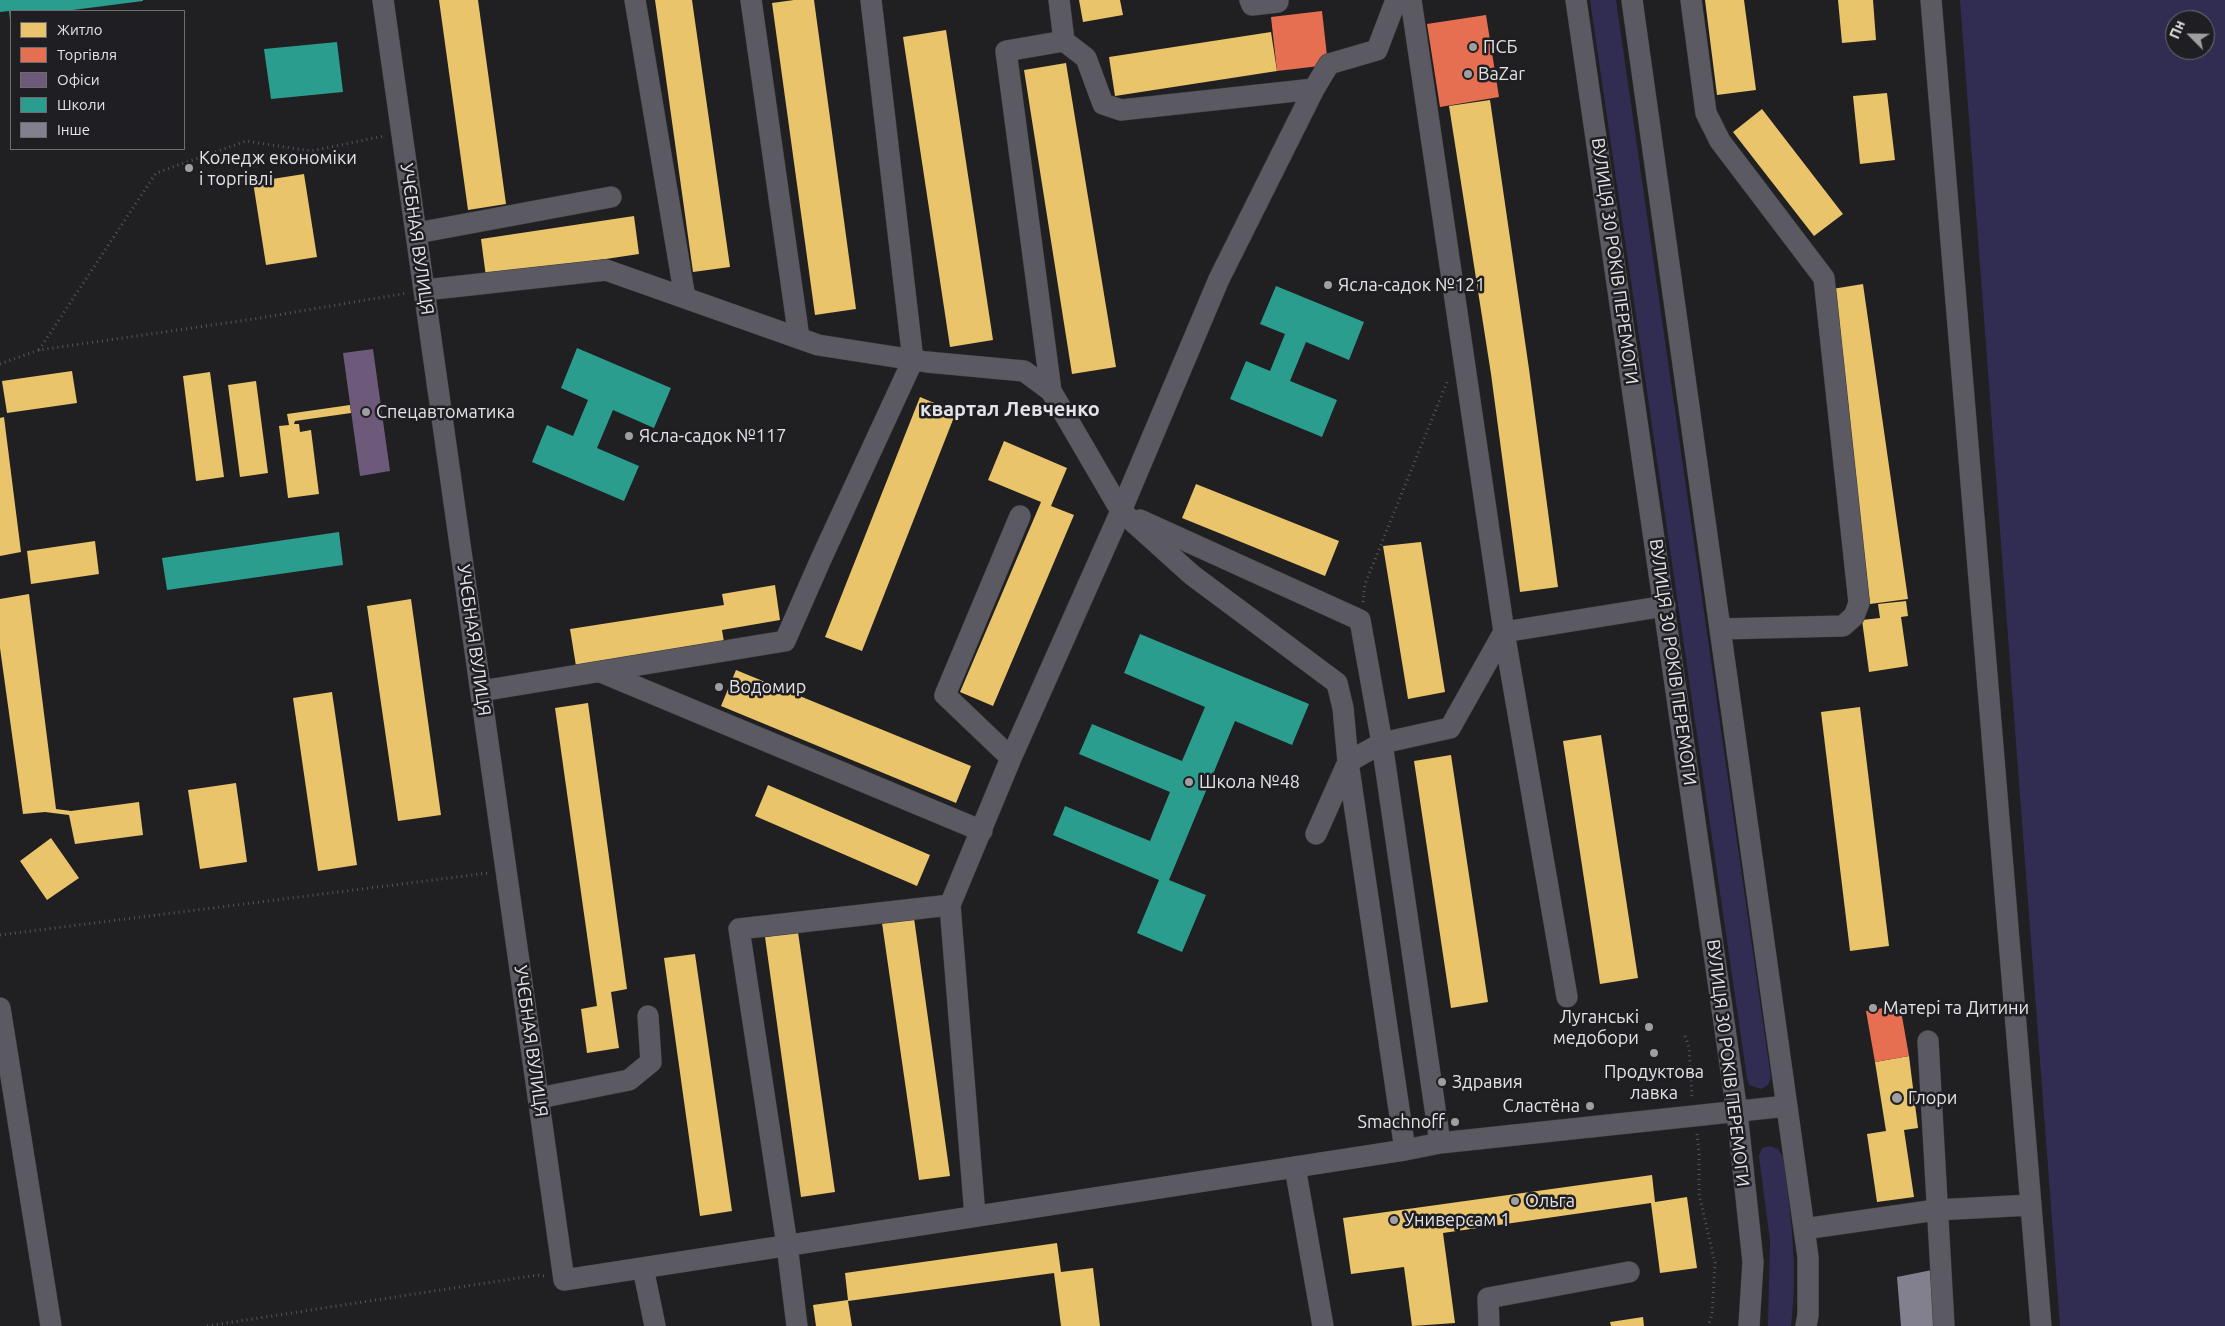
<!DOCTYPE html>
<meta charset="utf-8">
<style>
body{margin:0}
#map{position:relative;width:2225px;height:1326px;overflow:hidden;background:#201f21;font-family:Ubuntu,sans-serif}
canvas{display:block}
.legend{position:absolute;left:10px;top:10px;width:175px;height:140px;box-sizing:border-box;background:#1f1e22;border:1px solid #6d6d70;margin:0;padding:6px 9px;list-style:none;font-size:15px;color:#e3e3e6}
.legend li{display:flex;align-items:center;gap:10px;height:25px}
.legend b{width:25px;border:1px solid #6d6d70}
.north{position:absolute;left:2165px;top:10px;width:50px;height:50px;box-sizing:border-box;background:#1f1e22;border:1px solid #6d6d70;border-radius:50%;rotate:293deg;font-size:14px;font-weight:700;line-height:20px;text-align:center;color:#e3e3e6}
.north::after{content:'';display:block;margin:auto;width:18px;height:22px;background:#9f9ea1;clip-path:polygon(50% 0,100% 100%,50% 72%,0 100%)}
</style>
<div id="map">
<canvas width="2225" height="1326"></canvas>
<ul class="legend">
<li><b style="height:14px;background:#e9c46a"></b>Житло</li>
<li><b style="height:14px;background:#e76f51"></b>Торгівля</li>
<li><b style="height:14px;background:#6d597a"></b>Офіси</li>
<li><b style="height:14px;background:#2a9d8f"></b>Школи</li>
<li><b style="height:14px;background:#82808e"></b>Інше</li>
</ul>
<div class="north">Пн</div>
</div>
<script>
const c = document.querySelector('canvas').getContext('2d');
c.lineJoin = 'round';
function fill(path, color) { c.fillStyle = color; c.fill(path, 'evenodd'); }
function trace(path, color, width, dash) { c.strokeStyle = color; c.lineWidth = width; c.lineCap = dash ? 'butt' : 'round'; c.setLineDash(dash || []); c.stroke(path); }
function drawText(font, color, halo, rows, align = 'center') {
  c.font = font + ' Ubuntu,sans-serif'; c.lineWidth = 5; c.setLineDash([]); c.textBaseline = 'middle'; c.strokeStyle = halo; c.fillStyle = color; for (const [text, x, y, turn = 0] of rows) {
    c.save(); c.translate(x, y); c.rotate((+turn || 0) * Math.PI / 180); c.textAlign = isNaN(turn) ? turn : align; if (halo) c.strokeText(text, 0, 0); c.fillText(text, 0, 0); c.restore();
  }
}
const green = new Path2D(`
 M1590 0H1616L1771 1078 1768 1085 1761 1089 1749 1085 1747 1078Z
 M1960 0H2225V1326H2060ZM2175 20H2205V50H2175Z
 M1770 1146 1778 1149 1783 1157C1791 1214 1798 1269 1791 1326H1768L1770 1241 1759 1156 1762 1148Z`);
const homes = new Path2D(`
 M439 0H478L506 204 468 210Z
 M655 0H692L730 267 693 272Z
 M794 0H814L856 309 815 315 772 3Z
 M1079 0H1120L1123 15 1083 22Z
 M1705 0H1744L1756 90 1717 95Z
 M1838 0H1873L1876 40 1842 43Z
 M946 30 993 340 950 347 903 37Z
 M1271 32 1277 71 1115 96 1109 57Z
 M1066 63 1116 367 1072 374 1024 70Z
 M1887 93 1895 160 1860 164 1853 96Z
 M1490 100 1529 369 1558 587 1520 592 1491 374 1449 106Z
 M1762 109 1843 214 1814 236 1733 132Z
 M304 174 317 257 266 265 253 182Z
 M634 216 639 254 486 277 481 239Z
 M1863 284 1908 599 1870 604 1826 290Z
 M72 371 77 403 7 413 2 381Z
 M210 372 224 477 196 481 183 376Z
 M256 381 268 473 240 477 228 385Z
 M920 397 956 412 862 651 825 637Z
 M350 405 351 413 295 421 294 424H299L300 432 311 430 319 494 288 498 279 426 289 425 287 414Z
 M4 417 21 552 0 556V418Z
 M1004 441 1067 468 1051 506 1074 515 993 706 960 692 1041 502 988 480Z
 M1196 484 1339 541 1325 576 1182 518Z
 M95 541 99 574 31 584 27 551Z
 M1421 542 1445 692 1408 699 1383 546Z
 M775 585 780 620 722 630 724 642 576 666 570 629 724 605 722 594Z
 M29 594 56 809 71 811 139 802 143 835 75 844 69 815 45 812 23 814 0 648V599Z
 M411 599 441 815 398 821 367 606Z
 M1906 601 1908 616 1901 617 1908 666 1869 672 1862 620 1880 618 1878 604Z
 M736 670 971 766 956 803 721 706Z
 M332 692 357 865 318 871 293 698Z
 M588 703 627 989 611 992 619 1048 587 1053 581 1009 597 1006 555 708Z
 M1860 707 1889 946 1850 951 1821 712Z
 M1601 735 1638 978 1600 984 1563 741Z
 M1451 755 1488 1002 1451 1008 1414 761Z
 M236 783 247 862 200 869 188 790Z
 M768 785 930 855 917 886 755 816Z
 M51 838 79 878 47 900 20 861Z
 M914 918 950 1176 919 1180 882 923Z
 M798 932 835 1192 801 1197 765 937Z
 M695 954 732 1211 700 1216 664 958Z
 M1909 1056 1918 1128 1904 1130 1914 1197 1877 1202 1867 1134 1886 1131 1875 1062Z
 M1652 1175 1655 1202 1687 1197 1697 1268 1660 1273 1651 1203 1443 1233 1455 1323 1412 1326 1404 1267 1351 1274 1343 1218Z
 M1057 1243 1061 1272 1093 1268 1100 1326H1061L1054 1273 848 1301 852 1326H816L813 1305 848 1300 845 1273Z
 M1643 1317 1644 1326H1611L1610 1322Z`);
const shops = new Path2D(`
 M1322 11 1328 65 1277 71 1271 17Z
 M1486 15 1499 97 1440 107 1427 24Z
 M1900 1005 1909 1056 1875 1062 1866 1011Z`);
const offices = new Path2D(`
 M373 349 390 471 360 476 343 353Z`);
const schools = new Path2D(`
 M0 0H143V1L65 11H11L10 20 9 11 0 12Z
 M337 42 343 92 271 99 264 49Z
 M1276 286 1364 322 1349 360 1306 342 1290 381 1337 400 1322 437 1230 399 1246 361 1270 371 1285 334 1260 324Z
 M577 348 671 388 654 428 613 410 597 448 639 466 624 501 532 462 547 425 573 436 588 400 561 388Z
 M339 532 343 565 167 590 162 558Z
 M1140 634 1309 704 1292 745 1235 721 1169 880 1206 895 1182 952 1137 933 1159 880 1053 835 1065 806 1150 841 1170 792 1079 754 1092 724 1182 761 1205 707 1124 673Z`);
const building = new Path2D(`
 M1932 1270 1936 1326H1901L1897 1277Z`);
const path = new Path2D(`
 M39 350 156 173 246 141 311 151 384 136
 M0 364 39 350 254 319 407 293
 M1363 602 1365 584 1447 382
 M0 935 488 873
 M1685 1036 1689 1047 1692 1098
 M1697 1134 1699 1154V1194L1715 1263 1712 1315 1708 1326
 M207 1326 538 1275 545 1276`);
const minor = new Path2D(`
 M383 0 564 1280 1405 1150 1440 1143 1787 1106
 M635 0 685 298
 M751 0 799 338
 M1059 0 1064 41 1086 58 1103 104 1121 110 1314 89
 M1250 0 1252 5 1278 2
 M1411 0 1504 632 1665 606
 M1576 0 1737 1112 1753 1262 1749 1326
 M1632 0 1808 1257V1315L1806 1326
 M1691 0 1706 113 1720 141 1824 278 1859 603 1854 616 1843 626 1720 629
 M1931 0 2041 1326
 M1064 41 1006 51 1051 391 1121 511 1192 575 1337 683 1343 708 1348 762 1405 1150
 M417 233 611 197
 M425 290 606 270 818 345 927 362 1024 371 1051 391
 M1140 520 1360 620 1382 743 1348 762 1316 834
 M601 672 982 831
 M481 691 785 641 821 559 913 360 871 0
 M1011 758 945 695 1020 516
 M0 1008 51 1326
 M1928 1041 1944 1326
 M539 1098 629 1080 651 1062 648 1016
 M1440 1143 1382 743 1450 728 1504 632 1567 997
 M1295 1167 1323 1326
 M975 1216 950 905 1011 758 1121 511 1219 279 1314 89 1329 64 1377 50 1396 0
 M1804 1229 1936 1210 2031 1205
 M643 1268 655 1326
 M797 1326 787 1245 739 929 950 905
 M1489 1326 1488 1298 1629 1272`);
const markers = [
 [1473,47,5,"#9f9ea1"],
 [1468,74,5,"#9f9ea1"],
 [189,168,5,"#9f9ea1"],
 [1328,285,5,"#9f9ea1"],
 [366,412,5,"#9f9ea1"],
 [629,436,5,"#9f9ea1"],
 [719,687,5,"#9f9ea1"],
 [1189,782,5,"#9f9ea1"],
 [1873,1008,5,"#9f9ea1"],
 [1649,1027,5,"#9f9ea1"],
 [1654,1053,5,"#9f9ea1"],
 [1442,1082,5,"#9f9ea1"],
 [1897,1098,6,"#9f9ea1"],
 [1590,1106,5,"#9f9ea1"],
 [1455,1122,5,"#9f9ea1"],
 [1515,1201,5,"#9f9ea1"],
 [1394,1220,5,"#9f9ea1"]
];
const poiNames = [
 ["ПСБ",1483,47],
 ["BaZar",1478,74],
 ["Коледж економіки",199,158],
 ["і торгівлі",199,179],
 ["Ясла-садок №121",1338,285],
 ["Спецавтоматика",376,412],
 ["Ясла-садок №117",639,436],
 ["Водомир",729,687],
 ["Школа №48",1199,782],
 ["Матері та Дитини",1883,1008],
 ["Луганські",1639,1017,"right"],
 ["медобори",1639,1038,"right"],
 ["Продуктова",1654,1072,"center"],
 ["лавка",1654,1093,"center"],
 ["Здравия",1452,1082],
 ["Глори",1908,1098],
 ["Сластёна",1580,1106,"right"],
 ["Smachnoff",1445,1122,"right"],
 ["Ольга",1525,1201],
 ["Универсам 1",1404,1220]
];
const streetNames = [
 ["УЧЄБНАЯ ВУЛИЦЯ",417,239,82],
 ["ВУЛИЦЯ 30 РОКІВ ПЕРЕМОГИ",1615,261,82],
 ["УЧЄБНАЯ ВУЛИЦЯ",474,640,82],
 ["ВУЛИЦЯ 30 РОКІВ ПЕРЕМОГИ",1673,662,82],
 ["УЧЄБНАЯ ВУЛИЦЯ",531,1041,82],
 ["ВУЛИЦЯ 30 РОКІВ ПЕРЕМОГИ",1728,1063,83]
];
const quarterNames = [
 ["квартал Левченко",1010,409]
];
fill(green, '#312d52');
fill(homes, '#e9c46a');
fill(shops, '#e76f51');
fill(offices, '#6d597a');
fill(schools, '#2a9d8f');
fill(building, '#82808e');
trace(minor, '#3b3a3d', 22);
trace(path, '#56565a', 3, [1, 4]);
trace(minor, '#5b5a62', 21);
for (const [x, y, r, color] of markers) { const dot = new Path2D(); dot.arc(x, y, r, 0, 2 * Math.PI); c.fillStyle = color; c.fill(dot); trace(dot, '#1f1e22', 2); }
drawText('18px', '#e3e3e6', '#1f1e22', poiNames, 'left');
drawText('18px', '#e3e3e6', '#1f1e22', streetNames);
drawText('bold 20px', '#e3e3e8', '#1f1e22', quarterNames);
</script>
